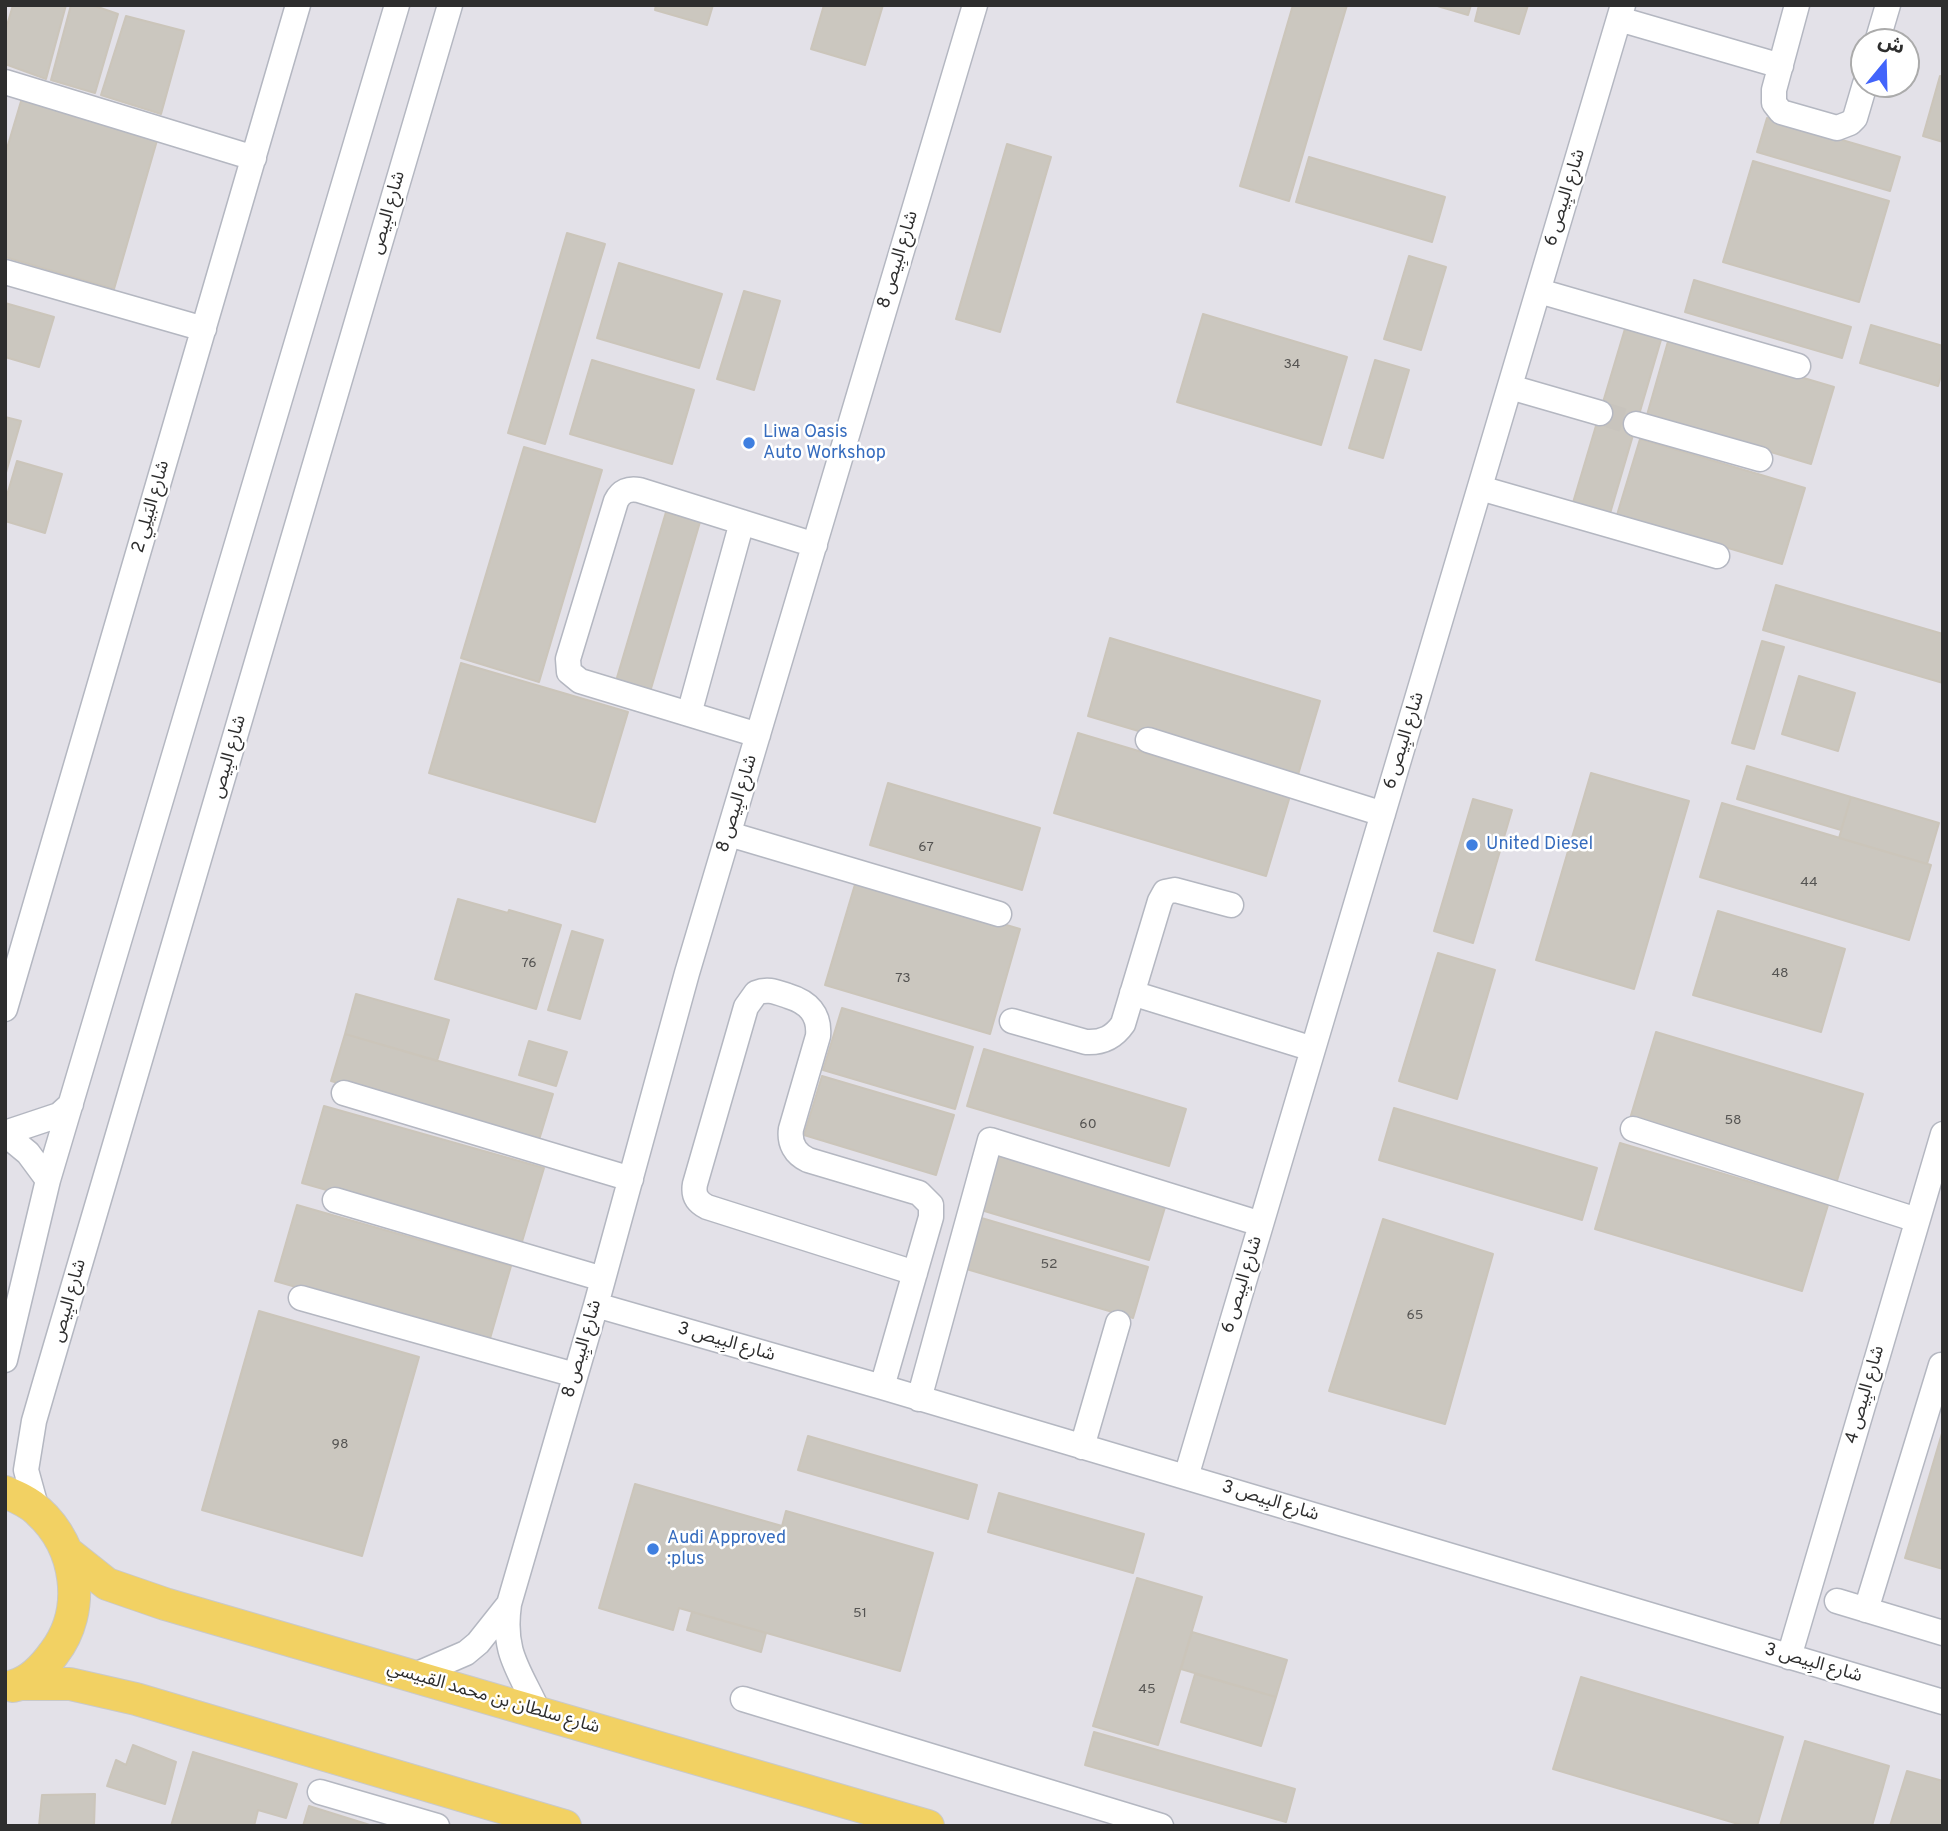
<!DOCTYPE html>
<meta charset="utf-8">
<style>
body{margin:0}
#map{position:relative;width:1948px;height:1831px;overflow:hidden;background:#efe9e1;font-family:Overpass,"Noto Sans Arabic",sans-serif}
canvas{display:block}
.frame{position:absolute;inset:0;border:7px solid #2e2e2e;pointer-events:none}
.north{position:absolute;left:1850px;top:28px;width:70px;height:70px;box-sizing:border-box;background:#fff;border:2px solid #ababab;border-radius:50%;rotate:19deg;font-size:19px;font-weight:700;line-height:28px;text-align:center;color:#2e2e2e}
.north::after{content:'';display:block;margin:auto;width:24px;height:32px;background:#4264fb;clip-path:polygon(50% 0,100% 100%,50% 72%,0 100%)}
</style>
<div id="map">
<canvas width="1948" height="1831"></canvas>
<div class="frame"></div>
<div class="north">ش</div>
</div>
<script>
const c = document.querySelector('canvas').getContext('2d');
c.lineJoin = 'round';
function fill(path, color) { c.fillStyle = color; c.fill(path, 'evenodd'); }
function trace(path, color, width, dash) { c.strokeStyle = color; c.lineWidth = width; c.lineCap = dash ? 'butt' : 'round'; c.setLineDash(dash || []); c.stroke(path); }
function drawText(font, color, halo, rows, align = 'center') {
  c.font = font + ' Overpass,"Noto Sans Arabic",sans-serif'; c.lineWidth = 5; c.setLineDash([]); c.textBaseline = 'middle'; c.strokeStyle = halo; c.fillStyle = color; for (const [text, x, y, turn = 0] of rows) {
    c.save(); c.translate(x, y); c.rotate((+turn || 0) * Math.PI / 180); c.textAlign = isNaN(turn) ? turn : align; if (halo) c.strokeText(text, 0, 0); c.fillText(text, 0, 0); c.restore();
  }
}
const industrial = new Path2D(`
 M5 5H1943V1826H5ZM1864 42H1906V84H1864Z`);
const building = new Path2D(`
 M13 5H66L46 79 5 64V32Z
 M71 5H92L118 14 95 93 51 80Z
 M656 5H713L707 25 655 10Z
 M824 5H883L865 65 811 49Z
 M1293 5H1347L1289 201 1240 186Z
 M1434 5H1471L1468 15Z
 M1479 5H1528L1519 34 1475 21Z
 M126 16 184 31 161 114 101 95Z
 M1940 76 1943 77V142L1923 136Z
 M22 98 158 137 114 289 5 257V155Z
 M1767 118 1900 157 1890 191 1757 152Z
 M1007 144 1051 157 1000 332 956 319Z
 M1309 157 1445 197 1432 242 1296 202Z
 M1753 161 1889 201 1859 302 1723 262Z
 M567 233 605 244 545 444 508 433Z
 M1409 256 1446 267 1421 350 1384 339Z
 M619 263 722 294 699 368 597 338Z
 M1694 280 1851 327 1842 358 1685 312Z
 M744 291 780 301 754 390 717 379Z
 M5 303 54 317 39 367 5 357Z
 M1203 314 1347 357 1321 445 1177 402Z
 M1627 322 1663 333 1609 517 1572 506Z
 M1871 325 1943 346V369L1938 386 1860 363Z
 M1669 338 1834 387 1811 464 1647 415Z
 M592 360 694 390 672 464 570 434Z
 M1375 360 1409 370 1383 458 1349 448Z
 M5 417 21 421 5 476Z
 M1640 439 1805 488 1782 564 1617 515Z
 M524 447 602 470 539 682 461 658Z
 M17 461 62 474 45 533 5 521V502Z
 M666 512 700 522 650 692 616 681Z
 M1776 585 1943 634V683L1763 630Z
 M1110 638 1320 701 1297 778 1088 716Z
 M1762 641 1784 647 1754 749 1732 743Z
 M461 663 628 712 595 822 429 773Z
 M1799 676 1855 693 1838 751 1782 734Z
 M1078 733 1290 796 1266 876 1054 813Z
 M1747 766 1851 797 1841 830 1737 799Z
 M1591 773 1689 801 1634 989 1536 960Z
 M888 783 1040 828 1022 890 870 845Z
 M1851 797 1939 823 1927 864 1839 838Z
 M1473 799 1512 810 1473 943 1434 931Z
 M1722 803 1931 865 1909 940 1700 877Z
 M856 881 1020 929 990 1034 825 985Z
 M458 899 508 913 509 910 561 925 536 1009 435 979Z
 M1718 911 1845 949 1821 1032 1693 995Z
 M572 931 603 940 580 1019 548 1010Z
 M1438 953 1495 970 1457 1099 1399 1081Z
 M356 994 449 1020 437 1061 345 1034Z
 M842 1008 973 1047 955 1109 823 1070Z
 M1656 1032 1863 1094 1836 1184 1629 1122Z
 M345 1034 553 1094 539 1140 331 1081Z
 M529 1041 567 1052 556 1086 519 1075Z
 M984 1049 1186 1109 1169 1166 967 1106Z
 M822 1076 954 1115 936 1175 804 1135Z
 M324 1106 544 1168 521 1245 302 1183Z
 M1394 1108 1597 1168 1582 1220 1379 1160Z
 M1620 1143 1828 1205 1802 1291 1595 1229Z
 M998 1154 1166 1204 1149 1260 981 1210Z
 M297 1205 511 1266 489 1342 275 1281Z
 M978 1217 1148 1267 1133 1318 963 1268Z
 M1383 1219 1493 1254 1445 1424 1329 1391Z
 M259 1311 419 1357 362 1556 202 1510Z
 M1943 1430V1569L1905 1558Z
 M808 1436 977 1485 968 1519 798 1470Z
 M635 1484 782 1526 786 1511 933 1553 900 1671 679 1608 673 1630 599 1608Z
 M999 1493 1144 1534 1133 1573 988 1532Z
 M1137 1578 1202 1597 1158 1745 1093 1726Z
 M692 1612 766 1633 761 1652 687 1630Z
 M1192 1632 1287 1660 1276 1697 1181 1669Z
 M1195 1674 1276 1697 1261 1746 1181 1722Z
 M1581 1677 1783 1737 1757 1826H1745L1553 1769Z
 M1094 1732 1295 1789 1286 1822 1085 1765Z
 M1805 1741 1889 1766 1872 1826H1780Z
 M133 1745 176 1762 165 1804 107 1786 116 1760 126 1765Z
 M193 1752 297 1784 286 1818 258 1810 254 1826H171Z
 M1907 1771 1943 1781V1826H1890Z
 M95 1794 94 1826H39L42 1795Z
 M309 1806 373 1826H303Z`);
const minorTunnel = new Path2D(`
 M1600 413 1636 424`);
const minor = new Path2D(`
 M1797 5 1774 90V103L1781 112 1837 128 1850 123 1855 118 1865 84
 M1619 19 1781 66
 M1877 42 1888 5
 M5 82 254 158
 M5 272 204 329
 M1539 291 1798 366
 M1510 387 1600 413
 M1636 424 1760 459
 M1480 488 1717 556
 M689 714 742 522
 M758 735 580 681 569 672 568 659 616 501C621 491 629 488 639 490L815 545
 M1148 740 1383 814
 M729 834 999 914
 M1132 993 1313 1049
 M5 1009 298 5
 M1012 1021 1086 1042C1103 1043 1114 1037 1123 1024L1160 901 1165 892 1175 890 1231 905
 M344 1093 631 1179
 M1633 1129 1917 1220
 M5 1133 59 1115 71 1104
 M5 1134 28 1153 48 1180
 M335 1200 603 1279
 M301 1298 575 1375
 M596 1305 882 1387 1943 1702
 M5 1360 48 1180 397 5
 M882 1387 931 1217V1205L919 1193 808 1160C795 1154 789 1143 791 1129L818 1036C820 1014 808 1002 788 996 776 992 768 988 756 993L746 1007 695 1184C693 1195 697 1202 707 1207L915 1273
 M919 1399 990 1140 1261 1224
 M1082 1447 1118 1323
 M1186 1477 1623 5
 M37 1510 26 1470 34 1421 45 1383 450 5
 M1837 1601 1943 1633
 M1866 1610 1941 1365
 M1789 1657 1943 1134
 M413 1676 466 1653 478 1643 509 1604
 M743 1699 1161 1826
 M538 1711C519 1669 502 1653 509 1604L596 1305 687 973 975 5
 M320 1792 437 1826`);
const major = new Path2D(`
 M5 1492C17 1497 29 1502 38 1511 78 1547 87 1610 54 1653 44 1667 30 1682 13 1686
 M68 1553 107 1584 165 1604 928 1826
 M20 1684H70L136 1699 565 1826`);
const markers = [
 [749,443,7,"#3f7fe0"],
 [1472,845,7,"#3f7fe0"],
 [653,1549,7,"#3f7fe0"]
];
const numberNames = [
 ["34",1292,365],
 ["67",926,848],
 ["44",1809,883],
 ["76",529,964],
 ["48",1780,974],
 ["73",903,979],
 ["58",1733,1121],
 ["60",1088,1125],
 ["52",1049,1265],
 ["65",1415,1316],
 ["98",340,1445],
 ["51",860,1614],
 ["45",1147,1690]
];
const streetNames = [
 ["شارع البِيص 6",1566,198,-73],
 ["شارع البِيص",389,213,-74],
 ["شارع البِيص 8",899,260,-73],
 ["شارع البَيلِي 2",152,507,-74],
 ["شارع البِيص 6",1405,741,-73],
 ["شارع البِيص",230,757,-74],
 ["شارع البِيص 8",738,804,-73],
 ["شارع البِيص 6",1243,1285,-73],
 ["شارع البِيص",70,1301,-74],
 ["شارع البِيص 3",726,1343,16],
 ["شارع البِيص 8",583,1349,-74],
 ["شارع البِيص 4",1866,1395,-74],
 ["شارع البِيص 3",1270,1502,17],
 ["شارع البِيص 3",1813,1664,16],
 ["شارع سلطان بن محمد القبيسي",493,1699,16]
];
const shopNames = [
 ["Liwa Oasis",763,433],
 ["Auto Workshop",763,454],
 ["United Diesel",1486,845],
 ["Audi Approved",667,1539],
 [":plus",667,1560]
];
fill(industrial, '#e3e1e8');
fill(building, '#cbc7bf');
trace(building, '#cbc5ba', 2);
trace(minorTunnel, '#c8c4bd', 24, [24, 12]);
trace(minor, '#b4b7c1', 27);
trace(major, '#c9c9c9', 34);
trace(minor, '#fff', 24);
trace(major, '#f2d163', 32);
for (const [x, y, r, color] of markers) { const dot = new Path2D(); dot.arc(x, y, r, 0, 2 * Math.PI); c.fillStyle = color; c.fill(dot); trace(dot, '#fff', 2.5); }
drawText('14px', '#555452', null, numberNames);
drawText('18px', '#2e2e2e', '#fff', streetNames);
drawText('18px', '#366cbe', '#fff', shopNames, 'left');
</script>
